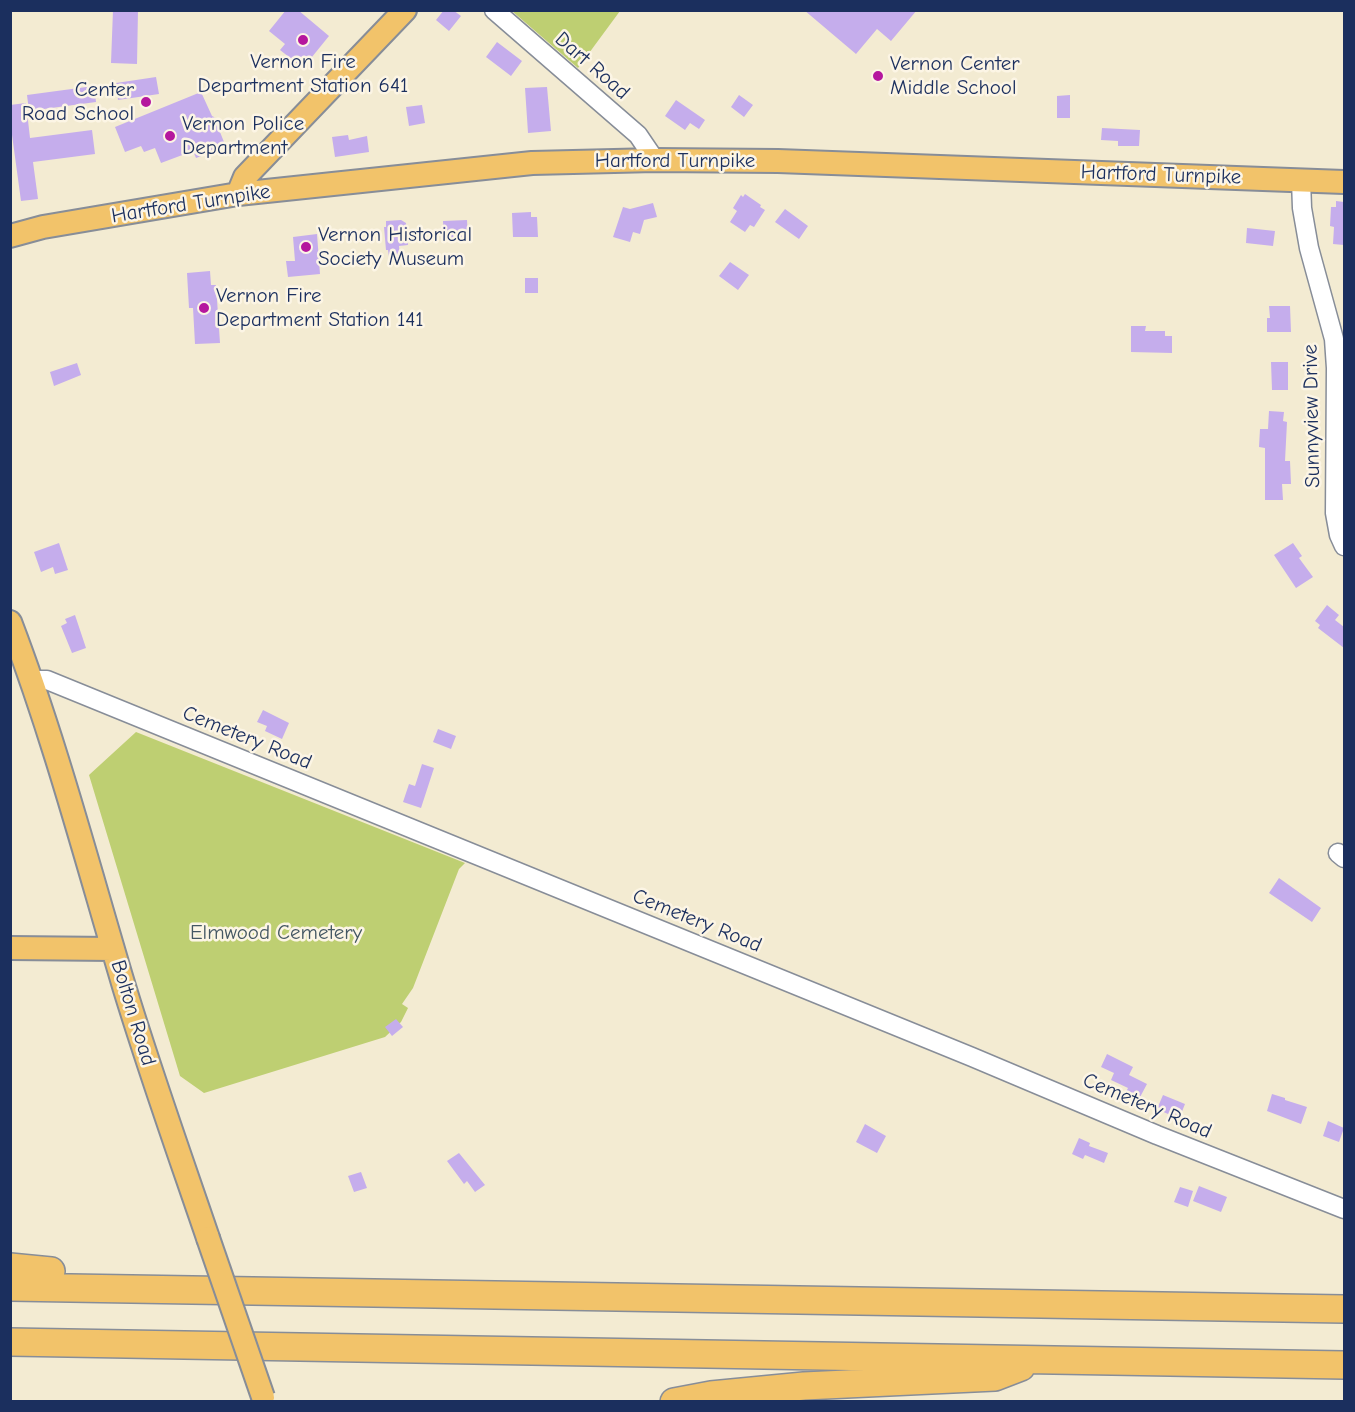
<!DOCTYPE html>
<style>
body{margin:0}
#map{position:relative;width:1355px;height:1412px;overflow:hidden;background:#f3ebd2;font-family:"Comic Neue",sans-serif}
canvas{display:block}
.frame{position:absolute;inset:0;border:12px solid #1b2f5e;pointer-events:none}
</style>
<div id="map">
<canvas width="1355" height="1412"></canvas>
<div class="frame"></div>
</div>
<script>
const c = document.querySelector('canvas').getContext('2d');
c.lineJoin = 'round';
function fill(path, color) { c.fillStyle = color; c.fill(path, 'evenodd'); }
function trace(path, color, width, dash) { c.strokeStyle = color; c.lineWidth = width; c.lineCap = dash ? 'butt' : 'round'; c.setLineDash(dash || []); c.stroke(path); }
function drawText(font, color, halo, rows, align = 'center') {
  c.font = font + ' "Comic Neue",sans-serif'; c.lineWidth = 5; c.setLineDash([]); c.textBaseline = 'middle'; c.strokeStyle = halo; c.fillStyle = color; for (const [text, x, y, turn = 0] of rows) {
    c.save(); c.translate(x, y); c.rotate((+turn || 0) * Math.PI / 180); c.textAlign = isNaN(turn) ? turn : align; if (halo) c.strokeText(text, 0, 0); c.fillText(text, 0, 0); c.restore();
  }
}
const green = new Path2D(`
 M512 11H620L578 68Z
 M136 732 465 863 459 869 413 988 402 1004 408 1008 401 1022 385 1037 204 1093 180 1076 89 775Z`);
const building = new Path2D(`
 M113 10H138L137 64 111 63Z
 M286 10H298L329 36 303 68 280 50 285 44 269 31Z
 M444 10H453L461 16 449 31 436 20Z
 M804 10H917L891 41 877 29 856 54Z
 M497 42 522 61 511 76 486 57Z
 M156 77 159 94 118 100 116 83Z
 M94 86 96 102 29 111 27 95Z
 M547 87 551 131 528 133 525 88Z
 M201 92 212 116 214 117 226 147 196 158 193 151 161 163 155 148 144 152 141 146 125 152 115 127Z
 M739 95 753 105 744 117 731 107Z
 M1070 95V118H1057V96Z
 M676 100 705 120 699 129 690 123 685 130 665 116Z
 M26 103 30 138 92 130 95 154 33 162 38 199 21 201 10 120V105Z
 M422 105 425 123 409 126 406 107Z
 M1102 128 1140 130 1139 146H1118V141L1101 140Z
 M348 135 349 140 367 136 369 152 335 157 332 137Z
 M745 194 761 205 760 207 765 210 754 227 750 225 745 232 730 222 737 211 733 208 741 195 743 197Z
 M1336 201 1344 202V245L1333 244 1334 227 1330 226 1331 207H1336Z
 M653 203 657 217 644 220 640 234 633 232 630 242 613 237 623 207 630 209Z
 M785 209 808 226 799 239 775 222Z
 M531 212V217H537L538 237H513L512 213Z
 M401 220 406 223 408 245 399 246 400 256 389 257 388 250H386L384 227H386V221Z
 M467 220 468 238 444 239 443 221Z
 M1247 228 1275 231 1273 246 1246 243Z
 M317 234 320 274 288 277 286 261H295L293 237Z
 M730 262 749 275 738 290 719 276Z
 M210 271 211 285H216L220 343 195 344 193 308H189L187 273Z
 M525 278H538V293H525Z
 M1269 306H1290L1291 332H1267V318H1270Z
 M1131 326H1146L1145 331H1165V336H1172V353L1131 352Z
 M1271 362H1288V390H1272Z
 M77 363 81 375 54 386 50 372Z
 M1269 411 1284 412 1283 421 1287 422 1285 461H1290L1291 484H1282L1283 500H1265V448L1259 447 1260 429H1268Z
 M59 543 68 570 55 574 53 567 41 572 34 552Z
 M1293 543 1302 556 1299 558 1313 577 1296 588 1274 555Z
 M1327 605 1339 615 1335 620 1344 627V648L1318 628 1320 625 1315 621Z
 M75 615 86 648 72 653 61 626 67 623 65 619Z
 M263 710 289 723 282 739 265 731 267 726 257 722Z
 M438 729 456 736 451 749 433 742Z
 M422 764 434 768 421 808 403 802 409 784 415 786Z
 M1279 878 1321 908 1312 922 1269 893Z
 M396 1019 403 1027 392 1036 385 1027Z
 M1107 1054 1133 1067 1129 1075 1147 1084 1139 1099 1126 1092 1128 1088 1111 1080 1114 1073 1101 1067Z
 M1272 1094 1285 1098V1100L1307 1107 1301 1124 1267 1111Z
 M1163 1095 1185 1104 1179 1119 1157 1109Z
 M1328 1121 1344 1128 1339 1142 1323 1136Z
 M865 1124 886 1136 877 1153 856 1142Z
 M1079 1138 1090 1143 1089 1146 1108 1153 1104 1163 1085 1155 1083 1159 1072 1154Z
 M459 1153 485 1185 475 1192 467 1181 464 1184 447 1161Z
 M361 1172 367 1188 354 1192 348 1176Z
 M1199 1186 1227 1197 1221 1212 1193 1201Z
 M1180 1187 1193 1191 1188 1207 1174 1202Z`);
const minor = new Path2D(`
 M494 10 638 135 655 160
 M1301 180 1302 208 1309 248 1334 339 1336 368 1335 513 1339 535 1344 546
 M33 680H47L972 1057 1157 1135 1344 1209
 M1338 853 1344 858`);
const major = new Path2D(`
 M238 194 245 177 405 10
 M10 236 43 227 238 194 532 163 655 160 778 161 1344 182
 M10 622C55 740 87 862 123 983 149 1069 179 1153 208 1238
 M10 948 113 949`);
const highway = new Path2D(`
 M10 1267 51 1271
 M10 1287 1344 1309
 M10 1342 1344 1365
 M674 1402 711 1395 804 1386 995 1377 1021 1367`);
const majorBridge = new Path2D(`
 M208 1238 263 1397`);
const markers = [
 [303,40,6,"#b5179e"],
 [878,76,6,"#b5179e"],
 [146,102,6,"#b5179e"],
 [170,136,6,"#b5179e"],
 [306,247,6,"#b5179e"],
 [204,308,6,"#b5179e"]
];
const poiNames = [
 ["Vernon Fire",303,62,"center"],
 ["Department Station 641",303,86,"center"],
 ["Vernon Center",890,64],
 ["Middle School",890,88],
 ["Center",134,90,"right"],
 ["Road School",134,114,"right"],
 ["Vernon Police",182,124],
 ["Department",182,148],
 ["Vernon Historical",318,235],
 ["Society Museum",318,259],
 ["Vernon Fire",216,296],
 ["Department Station 141",216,320]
];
const streetNames = [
 ["Dart Road",592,66,41],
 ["Hartford Turnpike",675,161],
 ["Hartford Turnpike",1161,175,2],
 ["Hartford Turnpike",191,204,-9],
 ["Sunnyview Drive",1312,416,-91],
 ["Cemetery Road",247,738,22],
 ["Cemetery Road",697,921,22],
 ["Bolton Road",133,1013,73],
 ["Cemetery Road",1147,1106,23]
];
const parkNames = [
 ["Elmwood Cemetery",276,933]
];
fill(green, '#becf72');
fill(building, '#c5adec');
trace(minor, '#878d98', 21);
trace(major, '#878d98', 26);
trace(highway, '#878d98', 30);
trace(minor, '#fff', 18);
trace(major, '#f2c36a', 22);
trace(highway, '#f2c36a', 27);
trace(majorBridge, '#878d98', 26, []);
trace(majorBridge, '#f2c36a', 22);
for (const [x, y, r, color] of markers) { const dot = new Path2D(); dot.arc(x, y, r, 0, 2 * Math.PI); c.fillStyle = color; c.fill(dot); trace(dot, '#fcf5e5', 2); }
drawText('21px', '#1b2f5e', '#fcf5e5', poiNames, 'left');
drawText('21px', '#1b2f5e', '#fcf5e5', streetNames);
drawText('21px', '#445763', '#fcf5e5', parkNames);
</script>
